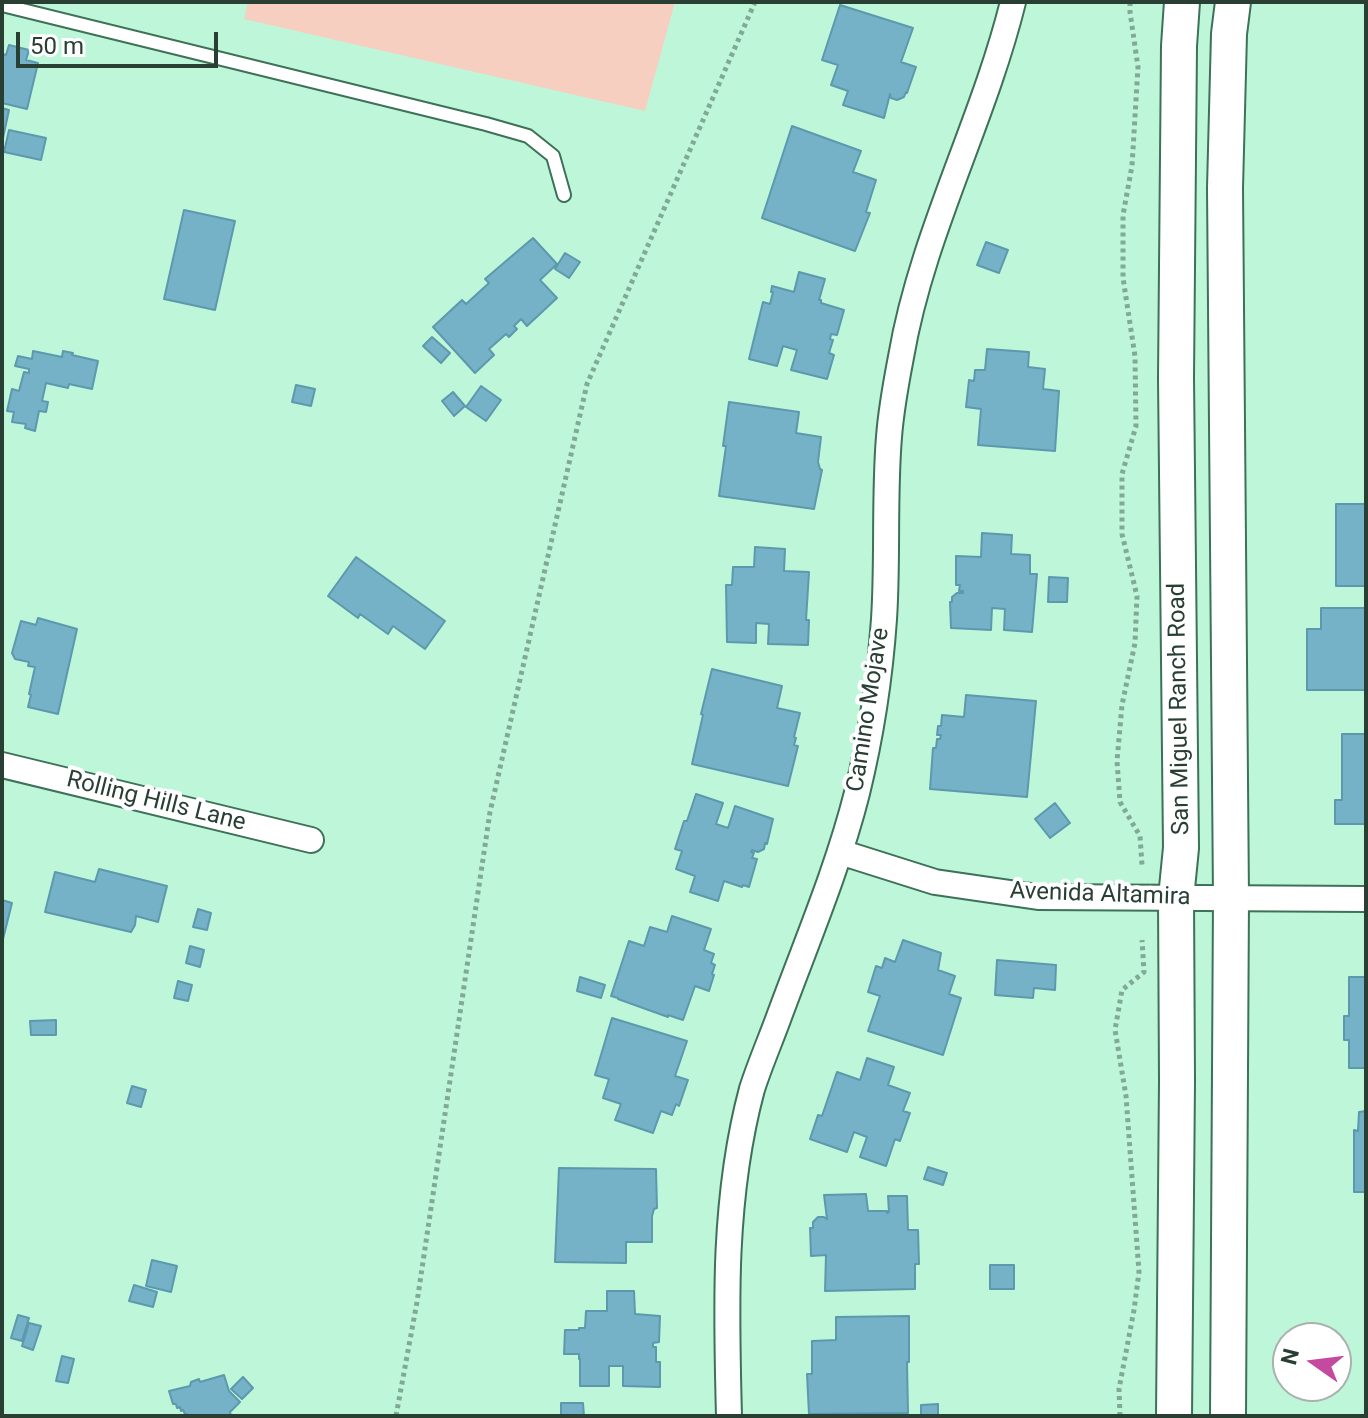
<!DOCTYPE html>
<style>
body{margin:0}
#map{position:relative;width:1368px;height:1418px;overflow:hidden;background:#bef6d9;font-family:Roboto,sans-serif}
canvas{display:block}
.frame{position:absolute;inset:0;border:4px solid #293f34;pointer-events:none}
.north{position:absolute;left:1272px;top:1322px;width:80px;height:80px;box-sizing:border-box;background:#fff;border:2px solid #a9b2ae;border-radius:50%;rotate:284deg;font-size:22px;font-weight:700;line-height:32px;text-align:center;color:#293f34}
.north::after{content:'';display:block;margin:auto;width:28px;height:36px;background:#c34a9e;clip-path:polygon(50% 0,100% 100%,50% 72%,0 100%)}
.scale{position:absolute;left:16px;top:32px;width:202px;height:36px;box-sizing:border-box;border:4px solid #293f34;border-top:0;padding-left:10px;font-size:24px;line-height:28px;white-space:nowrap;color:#293f34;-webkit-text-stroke:6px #fff;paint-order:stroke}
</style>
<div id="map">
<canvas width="1368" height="1418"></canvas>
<div class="frame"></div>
<div class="north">N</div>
<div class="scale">50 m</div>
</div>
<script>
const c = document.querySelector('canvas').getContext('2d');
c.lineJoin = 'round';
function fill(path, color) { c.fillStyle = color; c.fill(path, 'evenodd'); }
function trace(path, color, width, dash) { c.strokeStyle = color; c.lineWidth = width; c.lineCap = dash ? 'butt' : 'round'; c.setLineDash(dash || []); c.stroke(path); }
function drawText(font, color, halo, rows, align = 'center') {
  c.font = font + ' Roboto,sans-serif'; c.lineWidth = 8; c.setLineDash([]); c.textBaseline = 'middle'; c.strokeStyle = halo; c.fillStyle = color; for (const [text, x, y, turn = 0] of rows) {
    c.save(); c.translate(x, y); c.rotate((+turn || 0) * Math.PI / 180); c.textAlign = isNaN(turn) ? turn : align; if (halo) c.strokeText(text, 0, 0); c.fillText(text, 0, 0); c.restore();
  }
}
const green = new Path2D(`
 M248 2H675L645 111 244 19Z`);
const building = new Path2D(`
 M840 5 913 28 901 62 916 67 907 93 906 92 904 97 897 100 891 98 890 94 884 118 843 105 848 91 831 85 838 65 822 60Z
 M9 45 29 50 26 60 38 63 27 109 2 103V54L6 55Z
 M2 108 9 110 3 138H2Z
 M792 126 861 151 853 172 876 180 866 212 870 213 855 251 762 218Z
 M9 130 46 138 41 160 4 152Z
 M184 210 235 221 215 310 164 299Z
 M533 238 557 264 540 280 557 298 527 326 521 319 514 326 517 329 509 337 506 334 489 349 494 355 475 373 433 327 462 300 466 304 489 283 485 279Z
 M986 242 1008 250 999 273 977 265Z
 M565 253 580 262 569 278 555 269Z
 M799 272 825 279 819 300H821V303L844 310 837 335 831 334 830 339 833 340 829 353 834 355 827 379 791 370 797 350 783 346 777 366 749 359 763 302 770 304 773 292H771L772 286 794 292Z
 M432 337 450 353 441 363 423 346Z
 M987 349 1029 352 1028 367 1045 369 1043 389 1059 391 1055 451 978 445 981 409 966 407 969 380 974 381 975 370H985Z
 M33 351 62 357 63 351 73 353 72 355 98 361 92 389 69 384 68 388 46 383 42 401 48 402 46 412 39 411 35 431 25 428 26 424 12 422 14 412 7 411 12 389 19 391 24 372 29 373V369L15 366 18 356 32 359Z
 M296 385 315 389 311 406 292 402Z
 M481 386 501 400 486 421 466 407Z
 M453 392 465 406 454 416 442 401Z
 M729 402 799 412 796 433 821 437 818 462 820 469 822 470 814 509 719 496 726 446H723Z
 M1336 504H1366V586H1336Z
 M982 533 1012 535 1011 554 1030 555V574H1037L1032 632 1004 630 1005 609 992 608 991 630 951 628 950 602H952V597L957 593H963V591H959L960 585H956V556L981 557Z
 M755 547 785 549 784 571 809 572 806 620H809L808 645 768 644 769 624 756 623V643L727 642 726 585H732L733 567H754Z
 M356 557 445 621 425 649 393 626 388 634 360 614 358 618 328 596Z
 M1049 577 1068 578 1067 602H1048Z
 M1321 608H1366V690H1307V629H1321Z
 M38 618 77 629 58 714 28 707 31 695 29 694 35 667 28 666 29 662 15 659 12 653 21 621 36 625Z
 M712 669 782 686 777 708 800 713 794 737 796 738 794 745 798 746 788 786 692 764 703 715 701 714Z
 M966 695 1036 701 1027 797 930 789 933 748H936L937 739H940L941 735H937L938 726H941L942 715 964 717Z
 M1342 734H1366V824H1335V800H1342Z
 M696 794 723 803 716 824 728 828 735 806 773 819 767 844 765 843 764 849 758 852 752 850 751 852 754 853 752 858 757 859 749 887 743 885 742 887 724 881 718 901 690 892 695 876 676 869 682 851 675 849 684 821H687Z
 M1055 803 1070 823 1050 838 1035 819Z
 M99 869 167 886 158 922 136 916 135 925 131 932 45 912 55 872 95 882Z
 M2 900 12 903 2 943Z
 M198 909 211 913 207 930 193 927Z
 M672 916 711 929 704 950 714 954 711 963 715 965 712 974 714 975 709 991 695 986 683 1020 668 1015V1017L618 999V998L611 996 629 941 644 946 650 927 667 932Z
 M903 940 941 953 938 970 955 976 949 994 961 998 943 1055 868 1031 880 996 868 992 876 966 882 968 885 958 895 962Z
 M190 946 204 950 200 967 186 963Z
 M997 960 1056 965 1055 990 1034 988 1033 998 995 995Z
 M580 977 605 985 601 998 577 991Z
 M1349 977H1366V1068H1349V1040H1344V1016H1349Z
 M178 981 192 985 188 1001 174 998Z
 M612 1018 687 1041 675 1076 688 1080 679 1106 676 1104 672 1115 661 1111 653 1133 615 1120 621 1104 603 1098 609 1079 595 1075Z
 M56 1020V1035H31L30 1021Z
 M867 1058 894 1067 888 1085 910 1093 903 1111 910 1113 900 1141 895 1139 886 1166 860 1157 867 1137 854 1132 847 1152 810 1139 818 1115 822 1116 837 1072 860 1080Z
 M132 1086 146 1090 141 1107 127 1103Z
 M1366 1111V1192H1354V1130L1358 1131 1359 1112Z
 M928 1167 947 1173 943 1185 924 1179Z
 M559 1168 656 1169 657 1208 654 1209 652 1216V1242H626V1263L555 1262Z
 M866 1194 868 1211H887V1213L889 1212 888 1196H907L908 1230H918L919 1264H915V1289L825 1291 826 1255 811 1256 810 1228H813V1222L818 1217H824L827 1219 824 1195Z
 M152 1260 177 1266 171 1292 146 1286Z
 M990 1265H1014V1289H990Z
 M134 1285 157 1292 153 1307 129 1301Z
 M607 1291H634L635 1314 660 1316 659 1342 653 1343V1347H656V1362H660V1387L623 1386V1366H609V1386H580V1359H579V1354H564L565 1330H579V1328H585L586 1311H607Z
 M18 1315 29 1318 22 1341 11 1338Z
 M909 1316V1362H907L908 1413 809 1414 807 1374H812V1341L836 1340V1317Z
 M29 1323 41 1326 33 1350 22 1346Z
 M62 1356 74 1359 68 1383 56 1381Z
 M224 1375 229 1391 240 1402 230 1412 231 1416H188L187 1414H185L183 1410 181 1411 180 1407 177 1408 176 1404H173L169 1391 190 1386 191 1382 199 1379 200 1382Z
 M243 1377 253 1388 242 1399 231 1389Z
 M561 1403H583L584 1416H561Z
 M938 1404V1416H921V1405Z`);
const path = new Path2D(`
 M1130 2V12L1138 67 1132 166 1123 215V278L1135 356 1136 426 1122 474V534L1137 596 1135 643 1122 705 1117 761 1120 802 1140 836 1142 865
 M396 1416 417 1302 490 812 587 384 755 2
 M1120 1416 1119 1389 1134 1310 1139 1272 1126 1096 1115 1030 1122 990 1144 972 1142 940`);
const lane = new Path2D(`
 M2 5 486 124 528 136 553 156 564 195`);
const street = new Path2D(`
 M2 765 311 840
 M840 852 935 882 1038 897 1366 899
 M729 1416C726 1306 723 1197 752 1089 760 1064 771 1039 780 1014 807 941 838 868 857 793 871 736 880 677 884 619 888 559 884 497 889 437 891 410 896 383 901 357 922 234 983 123 1013 2`);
const secondary = new Path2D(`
 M1174 1416 1177 1081 1176 898 1181 848 1176 378 1179 46 1182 2
 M1228 1416 1231 898 1225 188 1229 34 1233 2`);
const streetNames = [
 ["San Miguel Ranch Road",1180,709,-91],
 ["Camino Mojave",869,710,-81],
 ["Rolling Hills Lane",156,802,14],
 ["Avenida Altamira",1100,895,2]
];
fill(green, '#f7cfc0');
fill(building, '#75b2c7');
trace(building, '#5c99ad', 2);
trace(lane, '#3d7158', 16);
trace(street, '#3d7158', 28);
trace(secondary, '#3d7158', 38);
trace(path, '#80aa95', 5, [4, 4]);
trace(lane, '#fff', 12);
trace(street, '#fff', 24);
trace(secondary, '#fff', 34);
drawText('24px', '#293f34', '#fff', streetNames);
</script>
